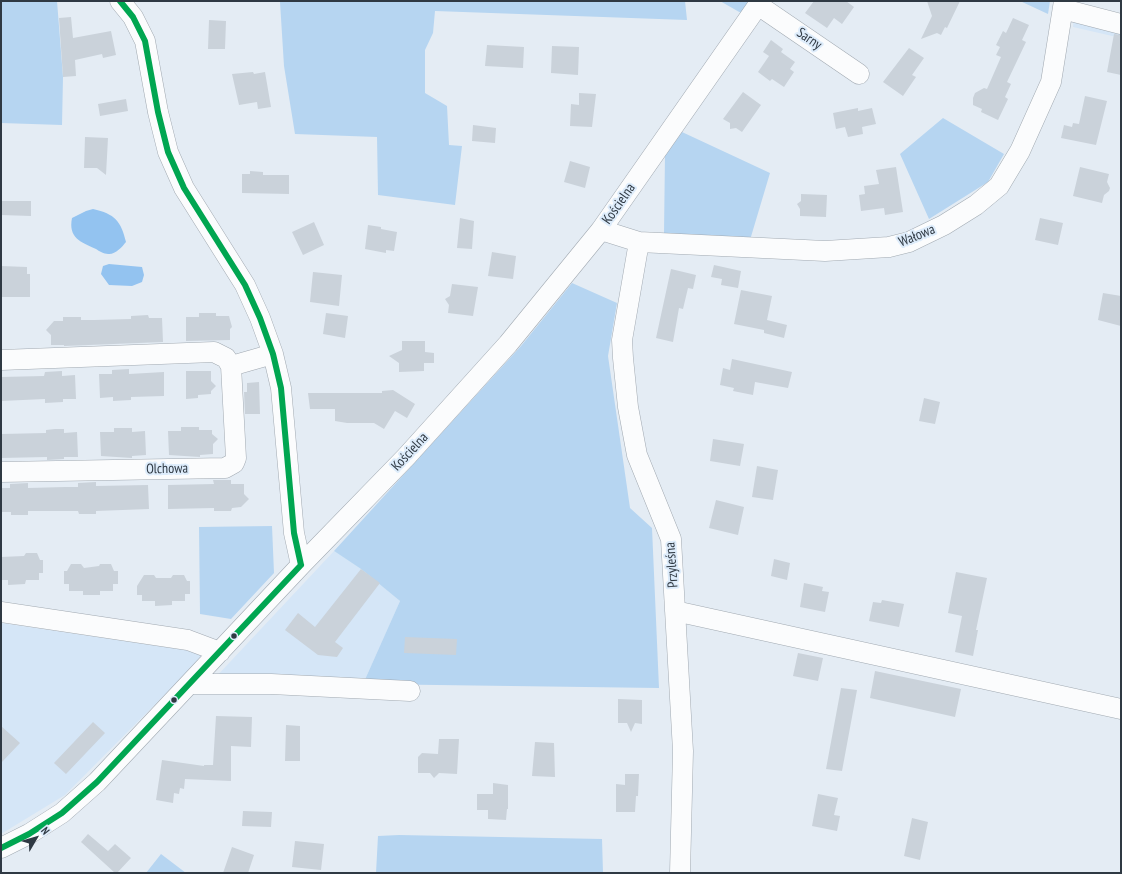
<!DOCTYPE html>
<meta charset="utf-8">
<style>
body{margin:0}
#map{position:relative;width:1122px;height:874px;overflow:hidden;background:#e4ecf4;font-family:"PT Sans Narrow",sans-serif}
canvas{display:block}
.frame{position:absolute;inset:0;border:2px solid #2f3943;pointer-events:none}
.north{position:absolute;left:16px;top:818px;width:40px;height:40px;-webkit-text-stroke:3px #ddecfb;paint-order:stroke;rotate:52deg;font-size:11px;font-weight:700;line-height:16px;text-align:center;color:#2f3943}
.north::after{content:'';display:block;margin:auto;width:14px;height:18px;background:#2f3943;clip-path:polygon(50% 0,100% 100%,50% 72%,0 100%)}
</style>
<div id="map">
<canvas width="1122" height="874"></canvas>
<div class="frame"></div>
<div class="north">N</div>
</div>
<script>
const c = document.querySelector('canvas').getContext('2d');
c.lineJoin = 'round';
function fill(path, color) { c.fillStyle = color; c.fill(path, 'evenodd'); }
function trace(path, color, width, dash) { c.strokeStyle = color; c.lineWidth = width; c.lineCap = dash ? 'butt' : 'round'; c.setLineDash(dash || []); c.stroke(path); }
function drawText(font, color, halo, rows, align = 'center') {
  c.font = font + ' "PT Sans Narrow",sans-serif'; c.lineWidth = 4; c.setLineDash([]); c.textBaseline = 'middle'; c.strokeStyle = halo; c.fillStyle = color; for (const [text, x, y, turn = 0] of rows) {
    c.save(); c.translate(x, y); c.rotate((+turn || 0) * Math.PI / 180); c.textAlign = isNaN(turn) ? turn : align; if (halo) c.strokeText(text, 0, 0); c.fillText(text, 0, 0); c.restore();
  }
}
const built = new Path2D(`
 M1075 12 1121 19V38L1073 27Z
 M334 551 361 569 400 601 363 684 215 678Z
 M1 623 206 653 65 795 1 834Z`);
const green = new Path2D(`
 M1 1H57L63 77 62 125 1 123Z
 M266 1H685L687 20 435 11 433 33 425 50V93L447 106 449 145 462 146 455 205 378 195 377 137 295 134 284 66 280 2Z
 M720 1H749L741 13Z
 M1020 1H1050L1048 14Z
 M943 118 1004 154 988 182 929 219 900 154Z
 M682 132 770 173 750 240 664 233 665 155Z
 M572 283 617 303 608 356 630 508 652 528 659 688 363 684 400 601 361 569 334 551 521 346Z
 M272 526 274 573 231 619 200 614 199 527Z
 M399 835 602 839 603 873H376L378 836Z
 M161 854 186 873H146Z`);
const water = new Path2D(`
 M93 209C115 214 121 221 126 242 122 247 115 255 108 254 104 254 99 251 96 249 81 242 68 238 72 218L86 211Z
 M109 264 142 267 144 275 142 282 132 286 109 285 101 274 103 266Z`);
const building = new Path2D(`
 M814 1H846L854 7 842 24 834 18 827 28 805 13Z
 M927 1H960L947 28 945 27 941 35 937 33 921 39 932 16Z
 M71 17 73 38 111 31 116 55 103 58 102 54 75 60 76 76 63 77 59 18Z
 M1013 18 1029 25 1022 40 1026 42 1007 82 1011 84 1005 97 1008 99 998 120 981 112 982 109 973 105V98L975 93 984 88 987 89 1001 57 996 55 1000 47 996 45 1003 31 1006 33Z
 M209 20 226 21 225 49H208Z
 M1114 34 1121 35V75L1107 72Z
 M771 40 783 49 781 52 795 62 790 69 794 72 784 87 772 79 770 81 758 72 769 56 763 52Z
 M487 45 524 47 523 68 485 66Z
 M552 46 579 47 578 75 551 73Z
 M909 48 924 58 912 75 916 77 903 96 883 82Z
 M253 72 254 74 265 72 271 107 258 109 257 102 239 105 232 74Z
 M743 92 761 105 742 132 736 128 730 129V123L723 119Z
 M579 93 596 94 592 127 570 126 571 104 579 105Z
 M1085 96 1107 101 1096 145 1061 138 1064 125 1072 127 1073 123 1079 124Z
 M126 99 128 111 100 116 98 104Z
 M858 108V111L872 108 876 124 862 127 863 134 848 137 845 127 836 129 833 113Z
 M473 125 496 128 495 143 472 141Z
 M85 137 108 138 106 175 97 168H84Z
 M570 161 590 167 585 188 564 182Z
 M896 167 903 212 885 215 884 208 861 211 859 195 865 194 864 186 879 184 876 170Z
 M1080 167 1109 174 1107 182 1110 188 1109 191 1104 195 1102 203 1073 196Z
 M250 171 263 172V175H289V194L242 193V174H250Z
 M801 194 827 195 826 217 800 216V209L797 204 801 201Z
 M1 201H31V216L1 215Z
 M460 218 474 221 472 249 457 248Z
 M1040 218 1063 223 1058 245 1035 240Z
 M314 222 324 245 303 255 292 232Z
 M368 225 381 227V229L397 232 394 251 386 250V253L365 249Z
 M492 252 516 256 513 279 488 276Z
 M714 265 741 271 738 288 721 285 722 279 711 277Z
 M1 266 27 267V274H30V297H1Z
 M671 269 696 275 693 289 688 288 683 309 679 308 673 342 656 338Z
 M313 272 342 275 339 306 310 302Z
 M452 284 478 287 473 316 448 313 449 305 445 299 450 296Z
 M741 290 772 296 767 320 787 325 784 338 764 333V330L734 324Z
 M1103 293 1121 296V326L1098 320Z
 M199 313H216V316H229L232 327 230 329V340L186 341V317H199Z
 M326 313 348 316 345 338 323 334Z
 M148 315 149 318H162L163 342 64 346V345H51V335L46 330 54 321H63V317H81V320H94L131 319V316Z
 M402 341H425V352L434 353V363H424V371L399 372V363L389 356 402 350Z
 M732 359 792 372 788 388 755 382 753 395 733 391 734 388 720 385 723 368 730 370Z
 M129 369V374L164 372V396L131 397V400L113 401V397L100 398 99 374H112V370Z
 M62 371V376L75 375 76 399H63V402L45 403V399L1 401V377L44 376 45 372Z
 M186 371H211V381L216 386 211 391V394L198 395V398L186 399Z
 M259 382 260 414H245L244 392H247V383Z
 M393 390 415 404 407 418 395 411 384 429 374 423H347L335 421V409H310L308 393H382V391Z
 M924 398 940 402 935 424 919 421Z
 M181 427H199V430H212V434L218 439 213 444V454L200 455V457L169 455 168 431H181Z
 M114 428H132V432L145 431 146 455 132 456V458L101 456 100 432H114Z
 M55 429H64V433L77 432 78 457H64V459L47 460V457L1 458V434L46 433V430Z
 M713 439 744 444 740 466 710 461Z
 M757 466 778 470 773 500 752 497Z
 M213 480H231V484H244V494L249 499 241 507 232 508 231 511H214V508L168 509V485L214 484Z
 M96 482V486L148 485 149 509 96 511V514H79L78 511H28V515H11V512H1V488H10V484L28 483V488L65 487H78V483Z
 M716 500 744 507 738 535 709 528Z
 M26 553H37L40 560H43V573H39V580H26L25 584 8 585V580H1V557L24 556Z
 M774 559 790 563 787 580 771 576Z
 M71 564H81L84 568 99 566 100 564H111L114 571H118V584H113V591H100V595H83V591H69V584H64V571H67Z
 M361 569 380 583 335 642 343 648 337 657 318 655 285 630 298 613 315 627Z
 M956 572 987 578 976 630H978L973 656 955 652 962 616 948 613Z
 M144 575H154L156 578H171L173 575H184L187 581H190V594H185V601H172V605L155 606V601H142V595H137V586Z
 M804 583 823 587 822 591 829 592 825 612 800 607Z
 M882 600 904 604 899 627 869 621 873 602 881 603Z
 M405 637 457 639 456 655 404 653Z
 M798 653 823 658 818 681 793 676Z
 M875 671 961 689 955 717 870 698Z
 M841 688 857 690 842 771 826 769Z
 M618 699 642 700V724L635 723 631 732 627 723H618Z
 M216 716 252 717 251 747 231 746V781L185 779 184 789 180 788 179 794 174 793 173 803 156 800 162 760 204 766V765H213Z
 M93 722 105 733 66 774 54 763Z
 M286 725 300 726V761H285Z
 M1 726 20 743 1 763Z
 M439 739H459L457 774 439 773 434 778 430 773H418V757L422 753 438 754Z
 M535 742 554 743 555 777 532 776Z
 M625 774H639L638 796H636L635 812H616V784L625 785Z
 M493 783 508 785V809H507L506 820 488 819V810H477V794H493Z
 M818 794 838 798 834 815 840 816 837 831 812 826Z
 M243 811 272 812 271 827 242 826Z
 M912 818 928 822 920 860 904 856Z
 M88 834 108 851 115 844 131 858 117 873H115L81 842Z
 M295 841 324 844 321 870 292 867Z
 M232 847 254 855 248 873H223Z`);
const minor = new Path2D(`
 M120 1 133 17 145 41 158 112 168 152 184 188 245 285 260 318 273 354 281 388 294 533 301 565
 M758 5 859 74
 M1063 9 1121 24
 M601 230 639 242 825 251 889 247 909 242 944 225 976 205 999 186 1020 151 1051 82 1064 1
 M639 242 622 340 623 358 628 407 637 455 671 539 683 751 680 873
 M1 360 214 352 226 358 231 366 236 458 234 463 225 468 1 472
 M231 366 273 354
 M675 611 1121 709
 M1 612 188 640 220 652
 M191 684H271L410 691
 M1 848 29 834 62 813 97 782 301 565 406 457 508 344 601 230 761 1`);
const bus1 = new Path2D(`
 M120 1 133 17 145 41 158 112 168 152 184 188 245 285 260 318 273 354 281 388 294 533 301 565
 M1 848 29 834 62 813 97 782 301 565`);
const markers = [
 [234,636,3.5,"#2f3943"],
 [174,700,3.5,"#2f3943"]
];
const streetNames = [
 ["Sarny",809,39,34],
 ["Kościelna",619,204,-55],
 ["Wałowa",917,236,-22],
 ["Kościelna",410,452,-47],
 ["Olchowa",167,469,-1],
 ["Przyleśna",672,565,-94]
];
fill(built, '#d5e6f7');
fill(green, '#b6d5f1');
fill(water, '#93c3f0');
fill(building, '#cad2da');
trace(minor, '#a1a9b1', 21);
trace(minor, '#fbfcfd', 20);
trace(bus1, '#00a651', 6);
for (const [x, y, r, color] of markers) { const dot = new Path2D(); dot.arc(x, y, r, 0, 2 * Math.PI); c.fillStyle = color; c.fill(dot); trace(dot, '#ddecfb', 1.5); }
drawText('14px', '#2f3943', '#ddecfb', streetNames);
</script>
